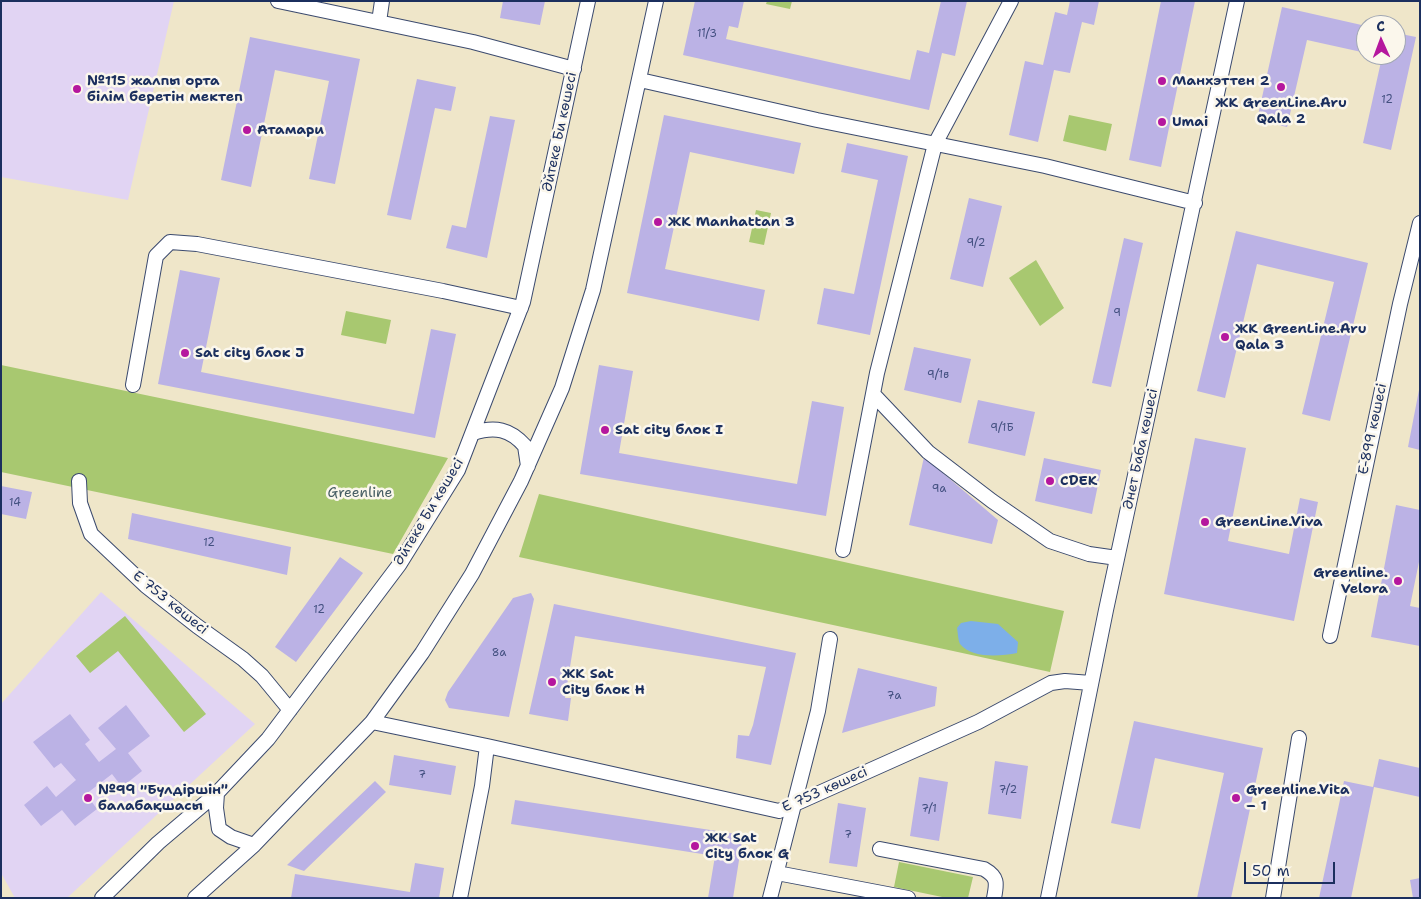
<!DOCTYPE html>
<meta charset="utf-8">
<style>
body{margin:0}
#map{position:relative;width:1421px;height:899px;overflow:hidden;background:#efe6c9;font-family:"Shantell Sans",sans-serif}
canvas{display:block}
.frame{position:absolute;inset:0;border:2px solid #1b2f5e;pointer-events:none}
.north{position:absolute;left:1356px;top:15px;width:50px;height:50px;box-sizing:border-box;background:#fbf7ec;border:1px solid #a1a7b3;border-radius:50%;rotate:358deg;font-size:14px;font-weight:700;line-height:20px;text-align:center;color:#1b2f5e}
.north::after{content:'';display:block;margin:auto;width:18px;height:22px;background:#b5179e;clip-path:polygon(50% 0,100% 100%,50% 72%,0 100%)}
.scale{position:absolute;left:1244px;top:862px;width:91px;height:22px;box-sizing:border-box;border:2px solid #1b2f5e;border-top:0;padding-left:6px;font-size:15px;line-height:18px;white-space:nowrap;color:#1b2f5e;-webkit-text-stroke:4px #fbf7ec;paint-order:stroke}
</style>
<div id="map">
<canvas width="1421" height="899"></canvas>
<div class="frame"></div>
<div class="north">С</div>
<div class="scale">50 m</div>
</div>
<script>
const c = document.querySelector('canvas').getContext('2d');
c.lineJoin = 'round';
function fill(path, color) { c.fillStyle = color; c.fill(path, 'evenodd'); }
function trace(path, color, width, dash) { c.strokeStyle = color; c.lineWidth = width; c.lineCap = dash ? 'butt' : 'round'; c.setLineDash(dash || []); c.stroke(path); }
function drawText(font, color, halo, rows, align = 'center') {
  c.font = font + ' "Shantell Sans",sans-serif'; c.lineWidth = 5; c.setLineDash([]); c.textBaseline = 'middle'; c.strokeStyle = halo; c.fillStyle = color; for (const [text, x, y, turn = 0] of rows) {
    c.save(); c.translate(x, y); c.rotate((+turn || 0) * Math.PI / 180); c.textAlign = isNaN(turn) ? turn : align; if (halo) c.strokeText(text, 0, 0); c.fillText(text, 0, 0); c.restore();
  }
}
const built = new Path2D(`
 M1 1H174L128 200 1 177Z
 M101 592 255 724 67 898H15L1 873V704Z`);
const green = new Path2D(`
 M767 1H792L790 9 766 4Z
 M1069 115 1112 124 1106 151 1063 141Z
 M756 210 771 213 764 245 749 242Z
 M1036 260 1064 308 1040 326 1009 278Z
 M346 311 391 320 386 344 341 335Z
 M1 365 448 458 393 554 1 472Z
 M539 494 1064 611 1050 672 519 557Z
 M125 616 206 714 184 732 118 651 90 673 76 656Z
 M899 862 973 877 968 898H947L894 887Z`);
const water = new Path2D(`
 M971 621 998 624 1018 642 1017 653C1001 656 972 659 960 644 958 640 958 633 957 628L961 623Z`);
const building = new Path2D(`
 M503 1H545L540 25 500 18Z
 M695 1H744L738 28 729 26 726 39 910 80 917 50 929 53 941 1H967L955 56 942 53 929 110 683 55Z
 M1070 1H1099L1094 25 1082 22 1070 73 1054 70 1038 142 1009 135 1025 61 1043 65 1055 12 1067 15Z
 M1161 1H1195L1161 167 1129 160Z
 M1282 7 1366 26V53L1307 40 1287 127 1257 120Z
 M1396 33 1416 37 1391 150 1363 143 1382 57 1377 55H1396Z
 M250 37 360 59 335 184 309 179 329 81 275 70 251 187 221 180Z
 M417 79 456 87 451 111 435 108 411 220 387 215Z
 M664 115 801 143 794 174 690 152 665 269 765 290 759 321 627 293Z
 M490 116 515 120 487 258 446 248 452 225 466 228Z
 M847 143 908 156 870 335 817 324 824 288 854 294 878 180 841 172Z
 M969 198 1002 206 983 287 950 279Z
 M1236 231 1368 263 1330 421 1302 414 1334 282 1257 264 1225 398 1197 391Z
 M1124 238 1143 243 1111 387 1092 383Z
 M180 270 220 278 201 372 414 414 431 329 456 334 435 438 158 384Z
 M914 347 971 359 961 403 904 390Z
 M599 365 633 371 619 453 797 484 812 401 844 407 826 516 580 474Z
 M1419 390H1420V450L1408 447Z
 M978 400 1035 412 1025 456 968 443Z
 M1195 438 1246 448 1228 541 1289 554 1300 498 1318 502 1294 621 1164 594Z
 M924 457 998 520 992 544 909 525Z
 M1044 458 1101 470 1092 514 1035 501Z
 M1 486 32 492 26 519 1 514Z
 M1396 505 1420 510V557L1410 606 1420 608V646L1371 637Z
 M132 513 291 547 287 575 128 539Z
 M340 557 363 573 296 662 275 647Z
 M531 593 534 599 509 717 449 708 445 700 448 692 513 598Z
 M554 604 796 653 771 765 736 758 738 735 749 736 753 725 766 667 575 636 565 698H571L568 721 529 714Z
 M858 668 937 687 935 706 842 733Z
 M126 705 150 736 128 753 142 771 122 787 112 774 86 794 97 809 75 826 62 810 41 826 24 805 47 786 56 797 76 780 61 763 54 768 33 742 70 714 90 740 85 744 99 762 116 749 98 728Z
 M1134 721 1263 748 1231 898H1197L1224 773 1155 758 1140 829 1111 823Z
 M394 755 456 766 451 795 389 785Z
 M1379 759 1420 768V797L1374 787 1351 898H1319L1344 781 1373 787Z
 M995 761 1028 766 1021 819 988 814Z
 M919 777 948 782 939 841 910 836Z
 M375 781 386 792 304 871 287 865Z
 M515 800 743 835 733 898H708L715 856 511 824Z
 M838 803 866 808 857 867 829 863Z
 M415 863 444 868 439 898H291L295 874 410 892Z
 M1420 878V898H1413L1410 880Z`);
const minor = new Path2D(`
 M278 1 473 42 574 69
 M379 22 382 1
 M640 80 817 120 1045 166 1195 203
 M133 385 156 256 170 242 197 244 443 291 521 308
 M873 394 928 452 992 501 1050 541 1089 554 1117 558
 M473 433C495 426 510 429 525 446L528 466
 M79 481 80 503 91 534 146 586 197 626 243 659 262 676 290 710
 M843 550 877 373 935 144 1011 1
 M1330 636 1400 304 1420 223
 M372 722 487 746 482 786 460 898
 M487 746 779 811 978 722 1051 683 1065 681 1091 683
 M217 793 216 808 219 829 231 837 254 845
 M880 849 984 869C998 877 997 883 994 898
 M777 873 908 898
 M102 898 158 843 217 793 268 739 399 565 458 470 523 302 588 1
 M195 898 254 845 372 722 422 653 472 574 521 481 562 388 593 290 656 1
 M770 898 818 711 830 639
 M1048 898 1106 610 1237 1
 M1273 898 1299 738`);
const markers = [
 [1162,81,5,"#b5179e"],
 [1281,87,5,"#b5179e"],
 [77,89,5,"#b5179e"],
 [1162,122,5,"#b5179e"],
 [247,130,5,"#b5179e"],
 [658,222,5,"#b5179e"],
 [1225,337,5,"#b5179e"],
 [185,353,5,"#b5179e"],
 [605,430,5,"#b5179e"],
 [1050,481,5,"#b5179e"],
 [1205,522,5,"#b5179e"],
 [1398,581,5,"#b5179e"],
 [552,682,5,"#b5179e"],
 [88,798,5,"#b5179e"],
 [1236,798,5,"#b5179e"],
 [695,846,5,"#b5179e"]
];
const numberNames = [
 ["11/3",707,34],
 ["12",1387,100],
 ["9/2",976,243],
 ["9",1117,313],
 ["9/1в",938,375],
 ["9/1Б",1002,428],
 ["9а",939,489],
 ["14",15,503],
 ["12",209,543],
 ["12",319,610],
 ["8а",499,653],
 ["7а",894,696],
 ["7",422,775],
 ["7/2",1008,790],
 ["7/1",929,809],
 ["7",848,835]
];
const poiNames = [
 ["№115 жалпы орта",87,81],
 ["білім беретін мектеп",87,97],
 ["Манхэттен 2",1172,81],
 ["ЖК GreenLine.Aru",1281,103,"center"],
 ["Qala 2",1281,119,"center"],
 ["Umai",1172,122],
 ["Атамари",257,130],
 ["ЖК Manhattan 3",668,222],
 ["ЖК GreenLine.Aru",1235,329],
 ["Qala 3",1235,345],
 ["Sat city блок J",195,353],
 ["Sat city блок I",615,430],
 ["CDEK",1060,481],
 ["GreenLine.Viva",1215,522],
 ["Greenline.",1388,573,"right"],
 ["Velora",1388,589,"right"],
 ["ЖК Sat",562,674],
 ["City блок H",562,690],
 ["№99 \"Бүлдіршін\"",98,790],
 ["балабақшасы",98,806],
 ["Greenline.Vita",1246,790],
 ["– 1",1246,806],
 ["ЖК Sat",705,838],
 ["City блок G",705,854]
];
const streetNames = [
 ["Әйтеке Би көшесі",560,132,-78],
 ["Е-899 көшесі",1373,429,-78],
 ["Әнет Баба көшесі",1141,449,-78],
 ["Әйтеке Би көшесі",429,512,-59],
 ["Е 753 көшесі",170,603,39],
 ["Е 753 көшесі",825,790,-24]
];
const parkNames = [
 ["Greenline",360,493]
];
fill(built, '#e1d4f3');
fill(green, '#a8c870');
fill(water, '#7dafe9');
fill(building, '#bbb2e5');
trace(minor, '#3b4a6e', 16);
trace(minor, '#fff', 14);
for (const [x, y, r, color] of markers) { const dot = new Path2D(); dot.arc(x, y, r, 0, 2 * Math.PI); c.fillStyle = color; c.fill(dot); trace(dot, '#fbf7ec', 2); }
drawText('11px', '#435080', null, numberNames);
drawText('bold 14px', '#1b2f5e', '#fbf7ec', poiNames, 'left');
drawText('14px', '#1b2f5e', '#fbf7ec', streetNames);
drawText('14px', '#455d63', '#fbf7ec', parkNames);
</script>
